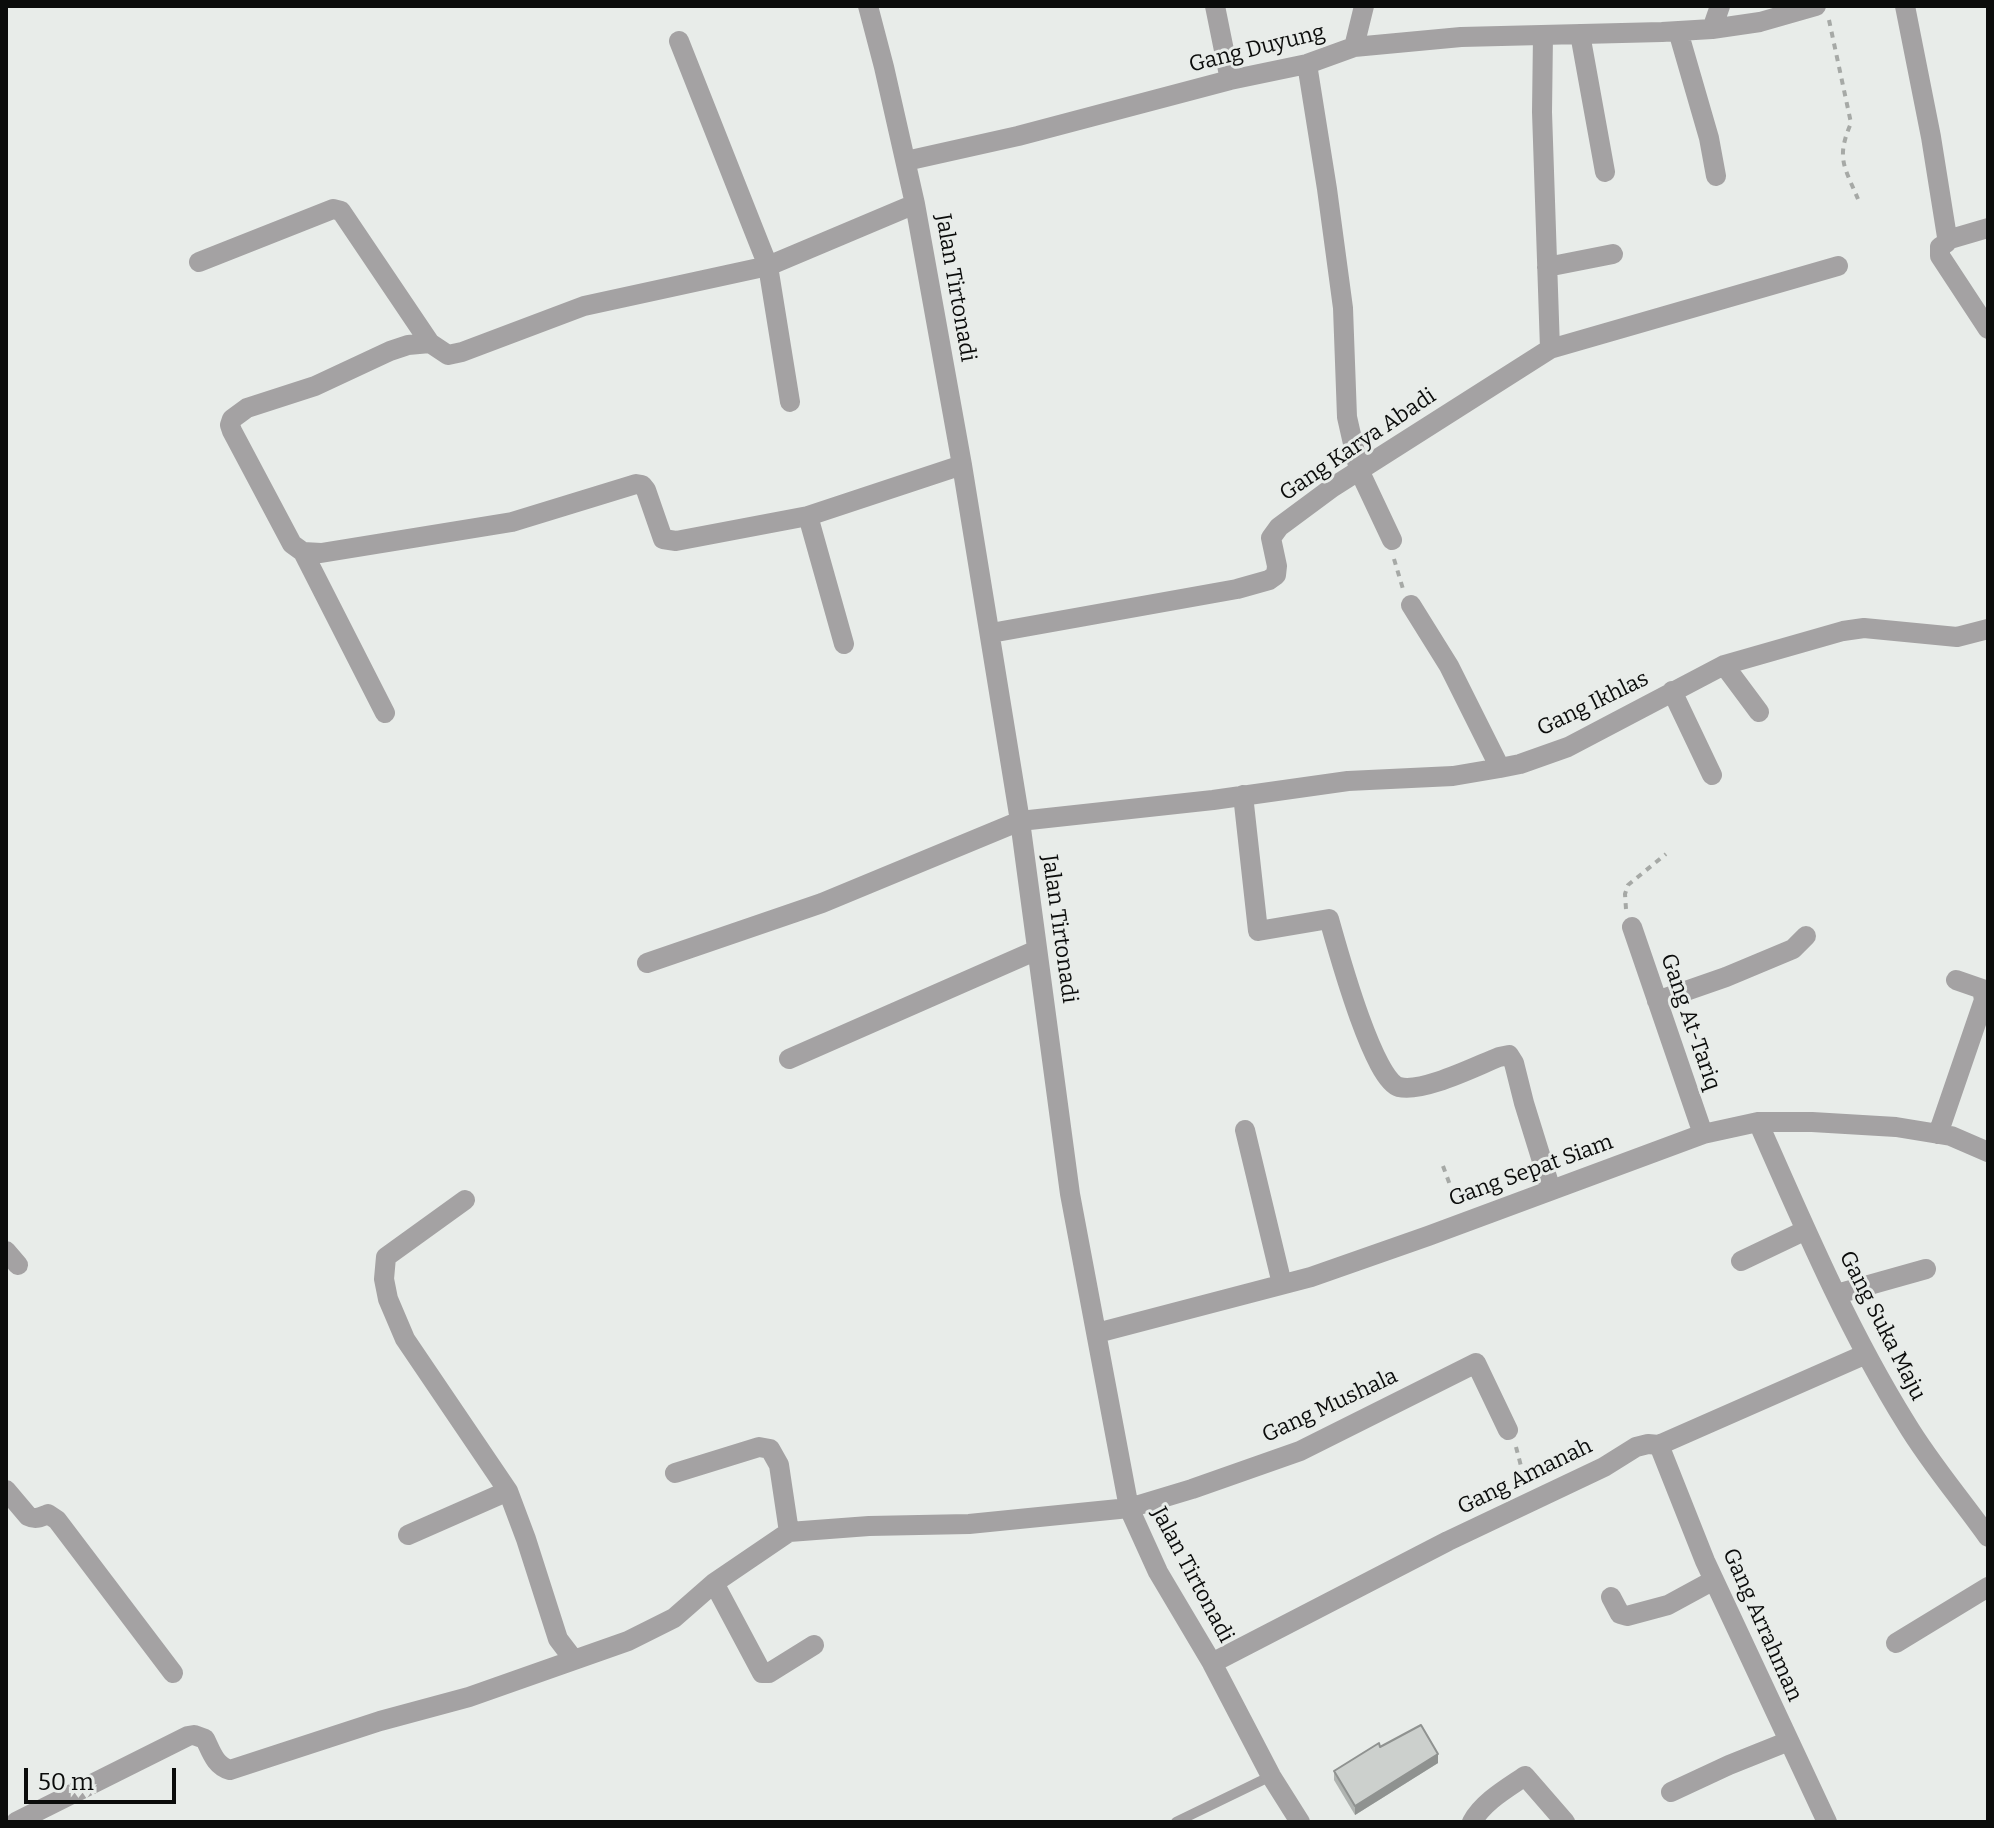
<!DOCTYPE html>
<style>
body{margin:0}
#map{position:relative;width:1994px;height:1828px;overflow:hidden;background:#e8ece9;font-family:Bitter,serif}
canvas{display:block}
.frame{position:absolute;inset:0;border:8px solid #0b0c0b;pointer-events:none}
.scale{position:absolute;left:24px;top:1768px;width:152px;height:36px;box-sizing:border-box;border:4px solid #0b0c0b;border-top:0;padding-left:10px;font-size:24px;line-height:28px;white-space:nowrap;color:#0b0c0b;-webkit-text-stroke:6px #e8ece9;paint-order:stroke}
</style>
<div id="map">
<canvas width="1994" height="1828"></canvas>
<div class="frame"></div>
<div class="scale">50 m</div>
</div>
<script>
const c = document.querySelector('canvas').getContext('2d');
c.lineJoin = 'round';
function trace(path, color, width, dash) { c.strokeStyle = color; c.lineWidth = width; c.lineCap = dash ? 'butt' : 'round'; c.setLineDash(dash || []); c.stroke(path); }
function fill(path, color) { c.fillStyle = color; c.fill(path, 'evenodd'); }
function drawText(font, color, halo, rows, align = 'center') {
  c.font = font + ' Bitter,serif'; c.lineWidth = 6; c.setLineDash([]); c.textBaseline = 'middle'; c.strokeStyle = halo; c.fillStyle = color; for (const [text, x, y, turn = 0] of rows) {
    c.save(); c.translate(x, y); c.rotate((+turn || 0) * Math.PI / 180); c.textAlign = isNaN(turn) ? turn : align; if (halo) c.strokeText(text, 0, 0); c.fillText(text, 0, 0); c.restore();
  }
}
const path = new Path2D(`
 M1829 20 1851 123C1836 158 1844 166 1858 199
 M1394 559 1403 589
 M1626 909 1625 894 1628 885 1666 854
 M1443 1166 1457 1204
 M1516 1447 1526 1485`);
const service = new Path2D(`
 M1176 1822 1271 1776`);
const minor = new Path2D(`
 M868 6 884 67 915 204 962 465 1020 821 1070 1194 1129 1508 1158 1572 1212 1663 1271 1776 1300 1822
 M1215 6 1230 80
 M1905 6 1931 137 1947 237 1946 243 1940 247V256L1988 329
 M1712 29 1720 6
 M1678 31 1709 138 1716 176
 M1580 34 1605 172
 M1543 35 1542 112 1550 349
 M679 41 768 266 790 402
 M1354 47 1364 6
 M1307 64 1327 189 1343 308 1347 417 1359 470 1392 540
 M906 161 1018 136 1230 80 1307 64 1354 47 1461 37 1662 32 1712 29 1760 22 1816 6
 M1947 240 1988 228
 M199 262 333 209 341 211 430 343 448 355 462 352 584 306 768 266 915 204
 M1547 267 1613 254
 M430 343 408 345 390 351 315 386 247 408 232 419 230 425 232 431 292 544 303 552 321 553 512 522 636 484 642 485 646 490 663 539 676 541 808 516 962 465
 M808 516 844 644
 M303 552 385 713
 M1411 605 1449 666 1500 768
 M991 633 1237 589 1269 580 1276 575 1277 566 1271 538 1279 527 1333 487 1550 349 1838 266
 M1724 665 1759 712
 M1672 691 1712 775
 M1243 795 1258 931 1329 919C1337 947 1373 1080 1399 1087 1423 1093 1476 1066 1499 1057L1509 1055 1514 1063 1524 1103 1551 1190
 M1632 927 1703 1134
 M647 963 822 903 1020 821 1213 800 1348 781 1453 776 1500 768 1520 764 1568 747 1724 665 1843 631 1864 628 1957 637 1988 629
 M1657 1001 1726 977 1793 949 1806 936
 M789 1059 1037 950
 M1758 1122C1803 1224 1847 1328 1906 1423 1930 1463 1961 1499 1988 1537
 M1245 1130 1282 1284
 M1938 1134 1984 1000 1982 989 1956 980
 M465 1200 386 1257 384 1279 388 1299 405 1339 508 1491 526 1539 558 1639 574 1660
 M6 1251 18 1265
 M1741 1261 1806 1230
 M1837 1294 1926 1269
 M1097 1333 1311 1277 1428 1236 1703 1134 1758 1122H1812L1896 1127 1951 1136 1988 1152
 M1659 1445 1705 1561 1827 1822
 M675 1473 759 1447 770 1449 779 1465 789 1532
 M6 1490 28 1516C36 1520 40 1517 48 1514L57 1520 173 1673
 M408 1535 508 1491
 M714 1583 762 1673H769L814 1645
 M1611 1597 1620 1614 1627 1616 1668 1605 1714 1580
 M1896 1643 1988 1587
 M1212 1663 1448 1541 1604 1467 1636 1447 1648 1444 1659 1445 1866 1354
 M1671 1792 1729 1765 1789 1741
 M16 1822 188 1736 194 1735 205 1739C211 1751 215 1766 230 1770L380 1721 469 1697 628 1641 674 1618 714 1583 789 1532 869 1526 969 1524 1129 1508 1192 1489 1300 1451 1476 1363 1508 1430
 M1472 1822C1483 1802 1506 1789 1525 1776L1565 1822`);
const wall = new Path2D(`
 M1380 1747 1438 1763 1355 1815 1334 1780V1771Z`);
const shadedWall = new Path2D(`
 M1438 1754V1763L1355 1815V1806Z`);
const building = new Path2D(`
 M1421 1725 1438 1754 1355 1806 1334 1771 1379 1743 1380 1747Z`);
const streetNames = [
 ["Gang Duyung",1257,49,-14],
 ["Jalan Tirtonadi",955,288,80],
 ["Gang Karya Abadi",1358,445,-34],
 ["Gang Ikhlas",1593,704,-26],
 ["Jalan Tirtonadi",1059,929,82],
 ["Gang At-Tariq",1690,1022,71],
 ["Gang Sepat Siam",1531,1171,-20],
 ["Gang Suka Maju",1882,1326,63],
 ["Gang Mushala",1330,1406,-25],
 ["Gang Amanah",1525,1477,-26],
 ["Jalan Tirtonadi",1192,1575,62],
 ["Gang Arrahman",1762,1625,66]
];
trace(path, '#a6a9a6', 4, [6, 6]);
trace(service, '#a4a2a3', 10);
trace(minor, '#a4a2a3', 20);
fill(wall, '#afb3b0');
fill(shadedWall, '#8f9290');
fill(building, '#ccd0cd');
trace(building, '#8f9290', 2);
drawText('22px', '#0b0c0b', '#e8ece9', streetNames);
</script>
